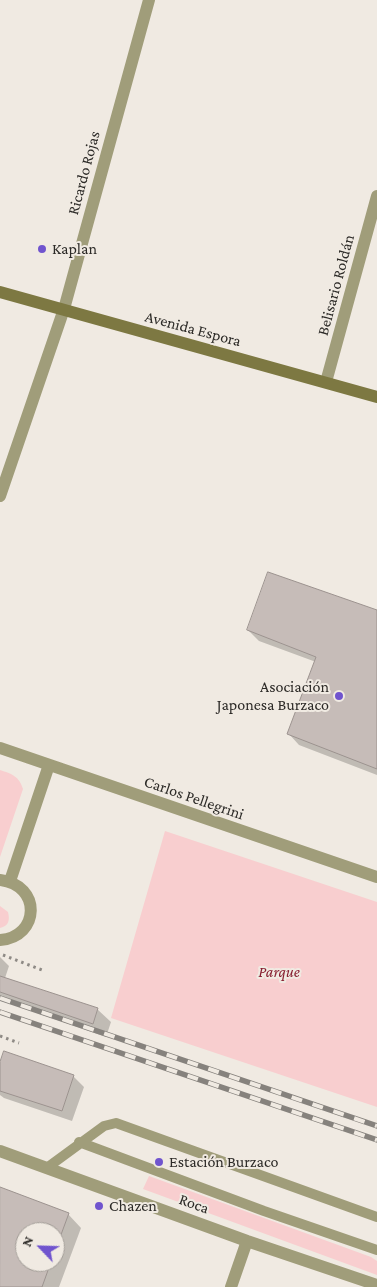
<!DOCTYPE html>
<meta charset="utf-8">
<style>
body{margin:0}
#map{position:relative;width:377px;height:1287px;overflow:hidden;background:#f0eae2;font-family:"Crimson Pro",serif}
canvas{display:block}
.north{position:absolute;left:15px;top:1222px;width:50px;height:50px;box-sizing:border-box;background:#f0eae2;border:1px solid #a29d97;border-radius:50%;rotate:294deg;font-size:14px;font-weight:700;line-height:20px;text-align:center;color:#2c2a27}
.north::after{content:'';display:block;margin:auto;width:18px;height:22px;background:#7054ce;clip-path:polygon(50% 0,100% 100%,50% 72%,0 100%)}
</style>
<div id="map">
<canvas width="377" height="1287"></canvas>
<div class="north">N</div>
</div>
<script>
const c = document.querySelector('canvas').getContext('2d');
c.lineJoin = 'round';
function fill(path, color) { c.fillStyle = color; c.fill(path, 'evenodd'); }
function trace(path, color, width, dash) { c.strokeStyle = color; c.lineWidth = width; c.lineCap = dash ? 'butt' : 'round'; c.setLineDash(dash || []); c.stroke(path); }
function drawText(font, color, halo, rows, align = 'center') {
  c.font = font + ' "Crimson Pro",serif'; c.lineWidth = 4; c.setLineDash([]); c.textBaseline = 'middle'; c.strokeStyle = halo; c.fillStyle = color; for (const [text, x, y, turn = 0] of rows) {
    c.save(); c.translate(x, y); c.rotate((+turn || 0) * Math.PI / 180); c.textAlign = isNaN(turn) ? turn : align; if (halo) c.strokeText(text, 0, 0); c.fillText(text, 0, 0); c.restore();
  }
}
const green = new Path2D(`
 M0 770C12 774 19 776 23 789L0 857Z
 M165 831 377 902V1107L111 1018Z
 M0 906 8 912C10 920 9 926 0 928Z
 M149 1176 371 1257 377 1261V1275L143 1189Z`);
const shadow = new Path2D(`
 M377 611V775L299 745 289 734 316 662 259 641 248 630Z
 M0 957 9 966 5 978 97 1009 111 1022 106 1037 0 1000Z
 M0 1066 73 1076 84 1087 72 1121 4 1098 0 1095Z
 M0 1191 68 1214 81 1228 59 1287H0ZM25 1232H55V1262H25Z`);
const building = new Path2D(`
 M268 572 377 610V769L287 734 316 657 247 630Z
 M0 976 98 1008 93 1024 0 992Z
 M4 1051 74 1075 62 1111 0 1091V1062Z
 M0 1187 69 1213 55 1251V1232H25V1262H51L42 1287H0Z`);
const path = new Path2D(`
 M3 955 42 970
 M0 1036 19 1043`);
const service = new Path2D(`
 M79 1142 264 1211 377 1250
 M48 1167 104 1126 116 1123 377 1217`);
const minor = new Path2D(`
 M326 382 377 196
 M0 496 64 309 149 0
 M0 748 377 877
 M0 880C42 885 40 937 0 940
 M10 881 49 765
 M0 1151 247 1241 377 1285
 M231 1287 247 1241`);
const secondary = new Path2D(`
 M0 292 377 397`);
const rail = new Path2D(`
 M0 998 377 1126
 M0 1012 377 1140`);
const markers = [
 [42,249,5,"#7054ce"],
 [339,696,5,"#7054ce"],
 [159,1162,5,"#7054ce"],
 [99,1206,5,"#7054ce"]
];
const streetNames = [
 ["Ricardo Rojas",84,173,-75],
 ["Belisario Roldán",336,285,-75],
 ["Avenida Espora",193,329,15],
 ["Carlos Pellegrini",194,798,19],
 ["Roca",194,1204,20]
];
const poiNames = [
 ["Kaplan",52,249],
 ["Asociación",329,687,"right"],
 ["Japonesa Burzaco",329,705,"right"],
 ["Estación Burzaco",169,1162],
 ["Chazen",109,1206]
];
const parkNames = [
 ["Parque",279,972]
];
fill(green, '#f8cecf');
fill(shadow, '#0003');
fill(building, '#c6bcb8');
trace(building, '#9c938f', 1);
trace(path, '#8e8a85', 3, [2.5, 4]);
trace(service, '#a09d7a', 10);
trace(minor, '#a09d7a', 12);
trace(secondary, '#7d7842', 12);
trace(rail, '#86827d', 5.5);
trace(rail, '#f0eae2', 4, [11]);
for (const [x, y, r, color] of markers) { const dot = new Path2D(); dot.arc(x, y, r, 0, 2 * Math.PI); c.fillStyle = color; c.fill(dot); trace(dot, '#f0eae2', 2); }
drawText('16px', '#2c2a27', '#f0eae2', streetNames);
drawText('16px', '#2c2a27', '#f0eae2', poiNames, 'left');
drawText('italic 16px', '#881f31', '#f0eae2', parkNames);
</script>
